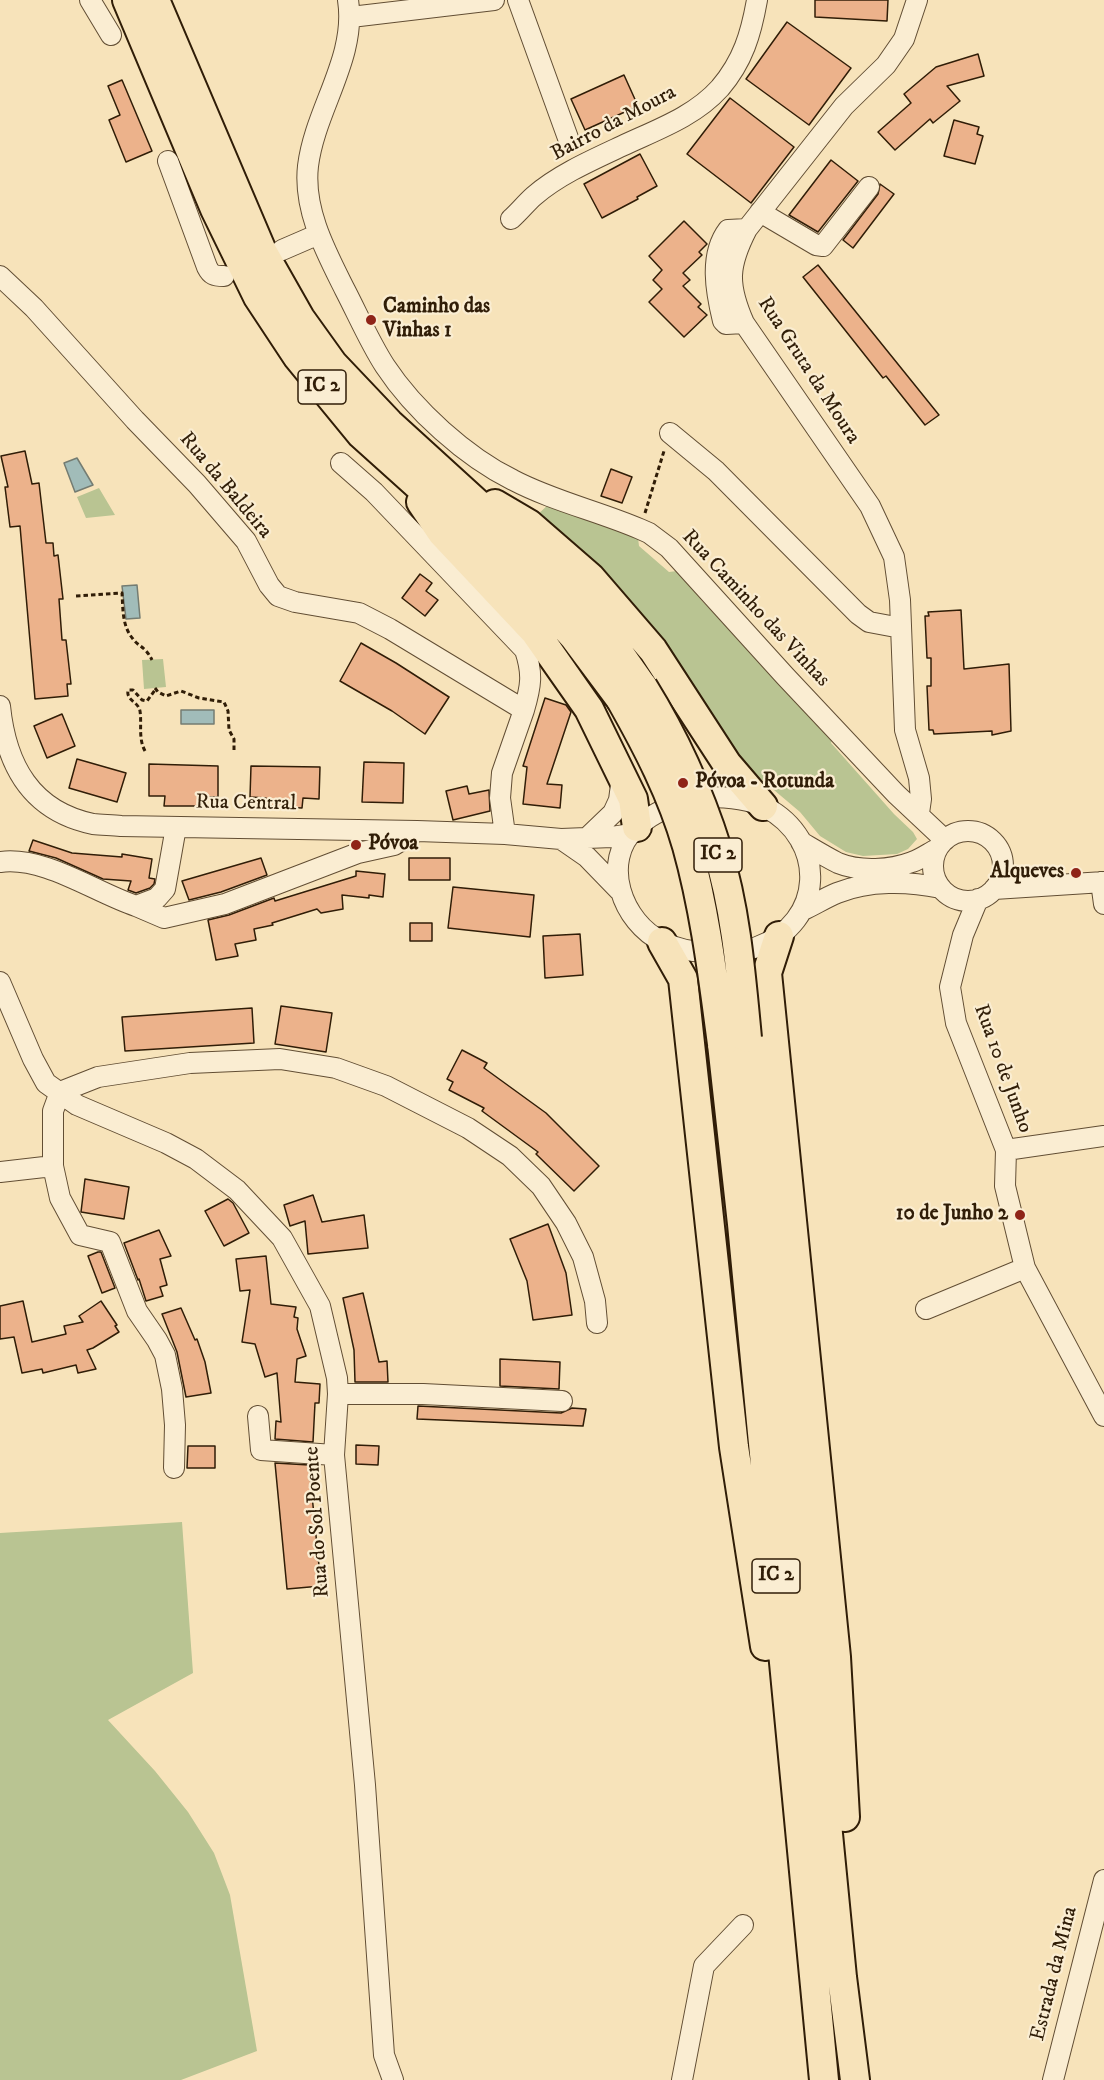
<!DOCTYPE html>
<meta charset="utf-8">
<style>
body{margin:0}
canvas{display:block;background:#f7e3ba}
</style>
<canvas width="1104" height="2080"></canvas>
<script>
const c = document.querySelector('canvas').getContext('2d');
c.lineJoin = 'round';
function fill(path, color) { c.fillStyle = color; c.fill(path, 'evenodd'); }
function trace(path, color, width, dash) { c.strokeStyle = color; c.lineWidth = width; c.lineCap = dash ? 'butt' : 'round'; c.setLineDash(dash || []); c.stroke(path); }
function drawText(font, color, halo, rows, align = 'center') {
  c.font = font + ' "IM FELL DW Pica",serif'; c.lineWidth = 4.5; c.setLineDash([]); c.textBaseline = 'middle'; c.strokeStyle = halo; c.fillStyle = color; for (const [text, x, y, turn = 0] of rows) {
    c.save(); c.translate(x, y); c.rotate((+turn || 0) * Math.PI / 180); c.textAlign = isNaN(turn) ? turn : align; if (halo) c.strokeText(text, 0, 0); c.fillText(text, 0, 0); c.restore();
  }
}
const green = new Path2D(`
 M99 488 115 515 86 518 77 497Z
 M549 504 638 538 639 546 669 572 677 571 703 602 833 737 831 743 894 814 913 832 917 839 908 849 897 854 863 856 846 852 820 836 800 812 755 774 536 516Z
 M163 659 166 687 144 689 142 660Z
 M182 1522 193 1673 108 1720 155 1771 188 1812 214 1853 230 1895 257 2051 181 2080H0V1533Z`);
const water = new Path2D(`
 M77 458 93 485 75 492 64 463Z
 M137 585 140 618 126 619 122 586Z
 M181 710H214V724H181Z`);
const building = new Path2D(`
 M815 0H888L887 21 815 17Z
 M787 22 851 68 809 125 746 79Z
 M978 54 984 76 947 86 960 101 933 123 930 119 895 150 878 132 911 103 904 94 936 67Z
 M624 75 638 106 585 130 571 99Z
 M122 80 152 151 126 162 109 120 120 115 108 86Z
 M730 98 794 147 751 203 687 154Z
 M954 120 979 127 977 134 983 136 975 164 944 156Z
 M640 154 657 186 637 197 638 199 602 218 584 184Z
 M831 160 858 181 818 232 789 215Z
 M880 184 894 194 853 248 843 240 878 194Z
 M684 221 707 244 699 252 702 255 683 273 690 280 683 286 701 304 698 307 707 315 684 337 649 302 662 289 653 280 662 270 649 256Z
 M818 265 939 415 925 425 886 376 883 378 803 277Z
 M25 451 32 484 39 483 46 543H53L54 556 58 555 63 599H59L62 640H66L71 684H67L68 696 35 699 20 526 10 527 5 487H8L1 456Z
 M611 469 632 477 622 503 601 496Z
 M420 574 432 583 426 591 438 600 425 616 402 598Z
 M961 610 964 669 1009 664 1011 731 992 735V731L934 734 933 730H929L927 686H931V658H927L925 616H929L928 612Z
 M361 643 396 663 449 697 425 734 392 711 340 681Z
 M545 698 566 705 571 712 547 784 562 785 560 808 523 804 527 767 523 766Z
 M62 714 75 746 47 758 34 726Z
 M77 759 126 773 117 802 69 788Z
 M364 762 404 763 403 803 362 802Z
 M149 764 218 766V797H201V806H164L165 796H149Z
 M251 766 320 767 319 799 303 798 302 808 266 806V798L250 797Z
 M467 786 469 794 489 790 490 811 453 820 446 791Z
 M33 840 72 853 122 857V854L152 859 149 878 155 879 154 884 150 888 136 893 128 890 131 881 103 879 56 858 29 851Z
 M261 858 267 875 221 892 189 900 182 881Z
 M409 858H450V880H409Z
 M356 871 385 874 383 897 369 895V898L342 895 343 909 321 913 317 909 272 923 273 925 254 929 256 940 235 944 238 956 216 960 208 920 229 915 274 898 275 901 356 876Z
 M453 887 534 895 530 937 448 928Z
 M410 923H432V941H410Z
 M580 934 583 975 545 978 543 936Z
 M281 1006 332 1013 326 1052 275 1044Z
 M252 1008 254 1043 125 1051 122 1017Z
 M462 1050 487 1063 484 1068 546 1113 599 1166 574 1191 536 1154 538 1152 482 1111 484 1108 449 1090 453 1082 447 1079Z
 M85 1179 129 1187 124 1219 81 1212Z
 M313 1195 322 1222 364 1215 368 1248 308 1254 305 1221 290 1226 284 1205Z
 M228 1199 233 1203 249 1233 224 1246 205 1211Z
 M548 1224 566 1273 572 1315 533 1320 527 1281 510 1239Z
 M159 1230 171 1256 160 1259 167 1285 160 1287 163 1296 146 1301 139 1279 138 1280 124 1243Z
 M98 1252H101L115 1288 102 1293 88 1256Z
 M266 1256 271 1304 296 1307 294 1317 298 1318 297 1329 306 1356 297 1359 295 1382 320 1384 319 1403H315L313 1442 275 1439 276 1421 281 1422 277 1373 265 1377 255 1344 242 1342 250 1290 240 1291 236 1259Z
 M363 1293 379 1362 387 1361 388 1382H355L354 1350 343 1298Z
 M23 1301 32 1342 66 1334 64 1326 83 1322 79 1316 101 1301 117 1325 115 1326 119 1332 93 1348 87 1350 96 1369 78 1373 76 1365 43 1373 42 1369 22 1373 14 1337 0 1339V1306Z
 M181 1308 195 1340 197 1339 205 1362 211 1393 186 1397 177 1352 162 1314Z
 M500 1359 560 1362 559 1389 500 1386Z
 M418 1406 561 1413 572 1408 586 1409 583 1426 417 1419Z
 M356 1445 379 1446 378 1465 356 1464Z
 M188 1446H215V1468H187Z
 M275 1463 309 1465 321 1586 287 1589Z`);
const path = new Path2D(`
 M645 513 664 451
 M76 596 122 593C123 609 122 626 133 639 140 648 145 646 152 660
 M155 688 158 692 166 696 181 691 199 698 224 702 228 711 229 730 234 739V753
 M145 751C138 738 142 724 140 711 138 701 126 701 128 690H133L142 700 147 701 155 690`);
const minor = new Path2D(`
 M90 0 111 35
 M348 0C357 58 315 109 308 166 303 210 326 252 345 290 358 315 370 343 385 366 414 410 466 457 513 480 553 501 598 511 640 529L649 533 669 548 785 676 896 794 945 840
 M518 0 568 138
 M917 0 904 39 886 65 844 106 747 229C728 266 727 284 744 323L870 506 894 557 900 600 905 730 919 778 921 799 919 813
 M351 17 494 0
 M168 161 207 267C211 275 214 276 224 276
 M760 212 816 245 823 246 869 187
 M511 219C519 212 526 203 534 196 558 175 592 160 622 146 656 130 694 117 720 88 743 61 751 34 757 0
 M282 250 319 234
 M0 276 34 308 135 420 197 484 246 541 269 585 278 596 295 602 359 613 390 629 524 710 502 773 500 798 505 834
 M744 323 726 324 723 321C716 292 709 255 728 230L747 229
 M670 433 716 471 858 614 869 622 901 628
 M341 463 374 492 525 650C533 674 531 686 524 710
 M0 706C6 765 31 811 93 824 102 825 112 825 121 826L417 831 505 834 561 839 612 837 631 834
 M707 797C726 797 747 798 765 807 828 840 825 923 757 947 741 953 723 953 707 952 692 952 677 949 663 942 622 923 600 861 636 828 655 810 682 801 707 797Z
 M933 866a35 35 0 1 1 70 0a35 35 0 1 1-70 0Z
 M588 837 613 813 619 800 622 777
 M561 839 587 857 619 890
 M801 842C813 849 826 857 838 863 860 872 891 870 912 862 921 859 929 853 937 849
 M0 862C45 856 94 892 136 906L157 898 165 889 176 827
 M1101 882 1104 904
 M994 889 1104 882
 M978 899 963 935 950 987 956 1023 1006 1150 1005 1186 1025 1268 1104 1416
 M136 906 164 918 225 904 358 853 394 845 417 831
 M803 910C814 905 825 898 837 893 869 880 908 881 941 888
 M0 982 33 1059 46 1083 77 1105 166 1143 196 1159 237 1190 282 1238 320 1306 337 1378 338 1394 334 1455 365 1785 384 2055 393 2080
 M60 1092 98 1077 190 1063 280 1059 336 1068 386 1086 468 1128 510 1156 541 1186 566 1223 583 1257 595 1301 597 1323
 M60 1092 53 1111V1166L60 1198 80 1235 110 1242 137 1311 157 1340 165 1355 172 1389 175 1425 174 1468
 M1006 1150 1104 1136
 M0 1172 53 1166
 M926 1309 1025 1268
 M338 1394H423L562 1401
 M258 1416 261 1450 334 1455
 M682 2080 704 1966 743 1925
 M1053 2080 1104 1880`);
const highway = new Path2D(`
 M127 0 215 209 258 297 297 356 361 434 519 576 574 637 621 700
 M155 0 262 251 300 318 333 364 389 423 535 556 605 633 643 687
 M421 502 442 533 535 632 589 709 633 799 637 827
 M495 504 529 524 590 577 653 650 727 764 763 806
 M779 936 767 973 836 1657 845 1817
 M662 942 683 979 734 1447 765 1646
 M747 1038 774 1280 842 1977 855 2080
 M722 1044 742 1224 824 2080`);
const highwayBridge = new Path2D(`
 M643 687C674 737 699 792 717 849 736 910 741 975 747 1038
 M621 700C647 746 672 794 687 846 705 910 713 977 722 1044`);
const markers = [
 [371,320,6,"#8f2418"],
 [683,783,6,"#8f2418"],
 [356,845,6,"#8f2418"],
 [1076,873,6,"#8f2418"],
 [1020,1215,6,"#8f2418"]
];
const shields = [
 [322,387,48],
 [718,855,48],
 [776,1576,48]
];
const shieldNames = [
 ["IC 2",322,387],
 ["IC 2",718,855],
 ["IC 2",776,1576]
];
const streetNames = [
 ["Bairro da Moura",614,124,-28],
 ["Rua Gruta da Moura",808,371,57],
 ["Rua da Baldeira",225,486,50],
 ["Rua Caminho das Vinhas",755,609,47],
 ["Rua Central",246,804,1],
 ["Rua 10 de Junho",1002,1069,70],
 ["Rua do Sol Poente",318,1522,-94],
 ["Estrada da Mina",1055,1974,-76]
];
const poiNames = [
 ["Caminho das",383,308],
 ["Vinhas 1",383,332],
 ["Póvoa - Rotunda",695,783],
 ["Póvoa",368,845],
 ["Alqueves",1064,873,"right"],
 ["10 de Junho 2",1008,1215,"right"]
];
fill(green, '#b9c492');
fill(water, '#a1bcb9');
trace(water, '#747c72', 1.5);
fill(building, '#ecb28b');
trace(building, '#301d07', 1.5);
trace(minor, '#624e34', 22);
trace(highway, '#301d07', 32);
trace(path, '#301d07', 3, [4.5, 3]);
trace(minor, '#faedd2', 20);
trace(highway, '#f7e3ba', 28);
trace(highwayBridge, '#301d07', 32, []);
trace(highwayBridge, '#f7e3ba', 28);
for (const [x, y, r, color] of markers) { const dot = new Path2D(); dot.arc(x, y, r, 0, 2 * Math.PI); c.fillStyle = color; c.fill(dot); trace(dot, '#faedd2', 2); }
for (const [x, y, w] of shields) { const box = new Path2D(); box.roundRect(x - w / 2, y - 17, w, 34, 4.5); c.fillStyle = '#faedd2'; c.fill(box); trace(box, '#301d07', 1.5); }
drawText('bold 20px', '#301d07', null, shieldNames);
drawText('21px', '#301d07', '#faedd2', streetNames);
drawText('bold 21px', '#301d07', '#faedd2', poiNames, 'left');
</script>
